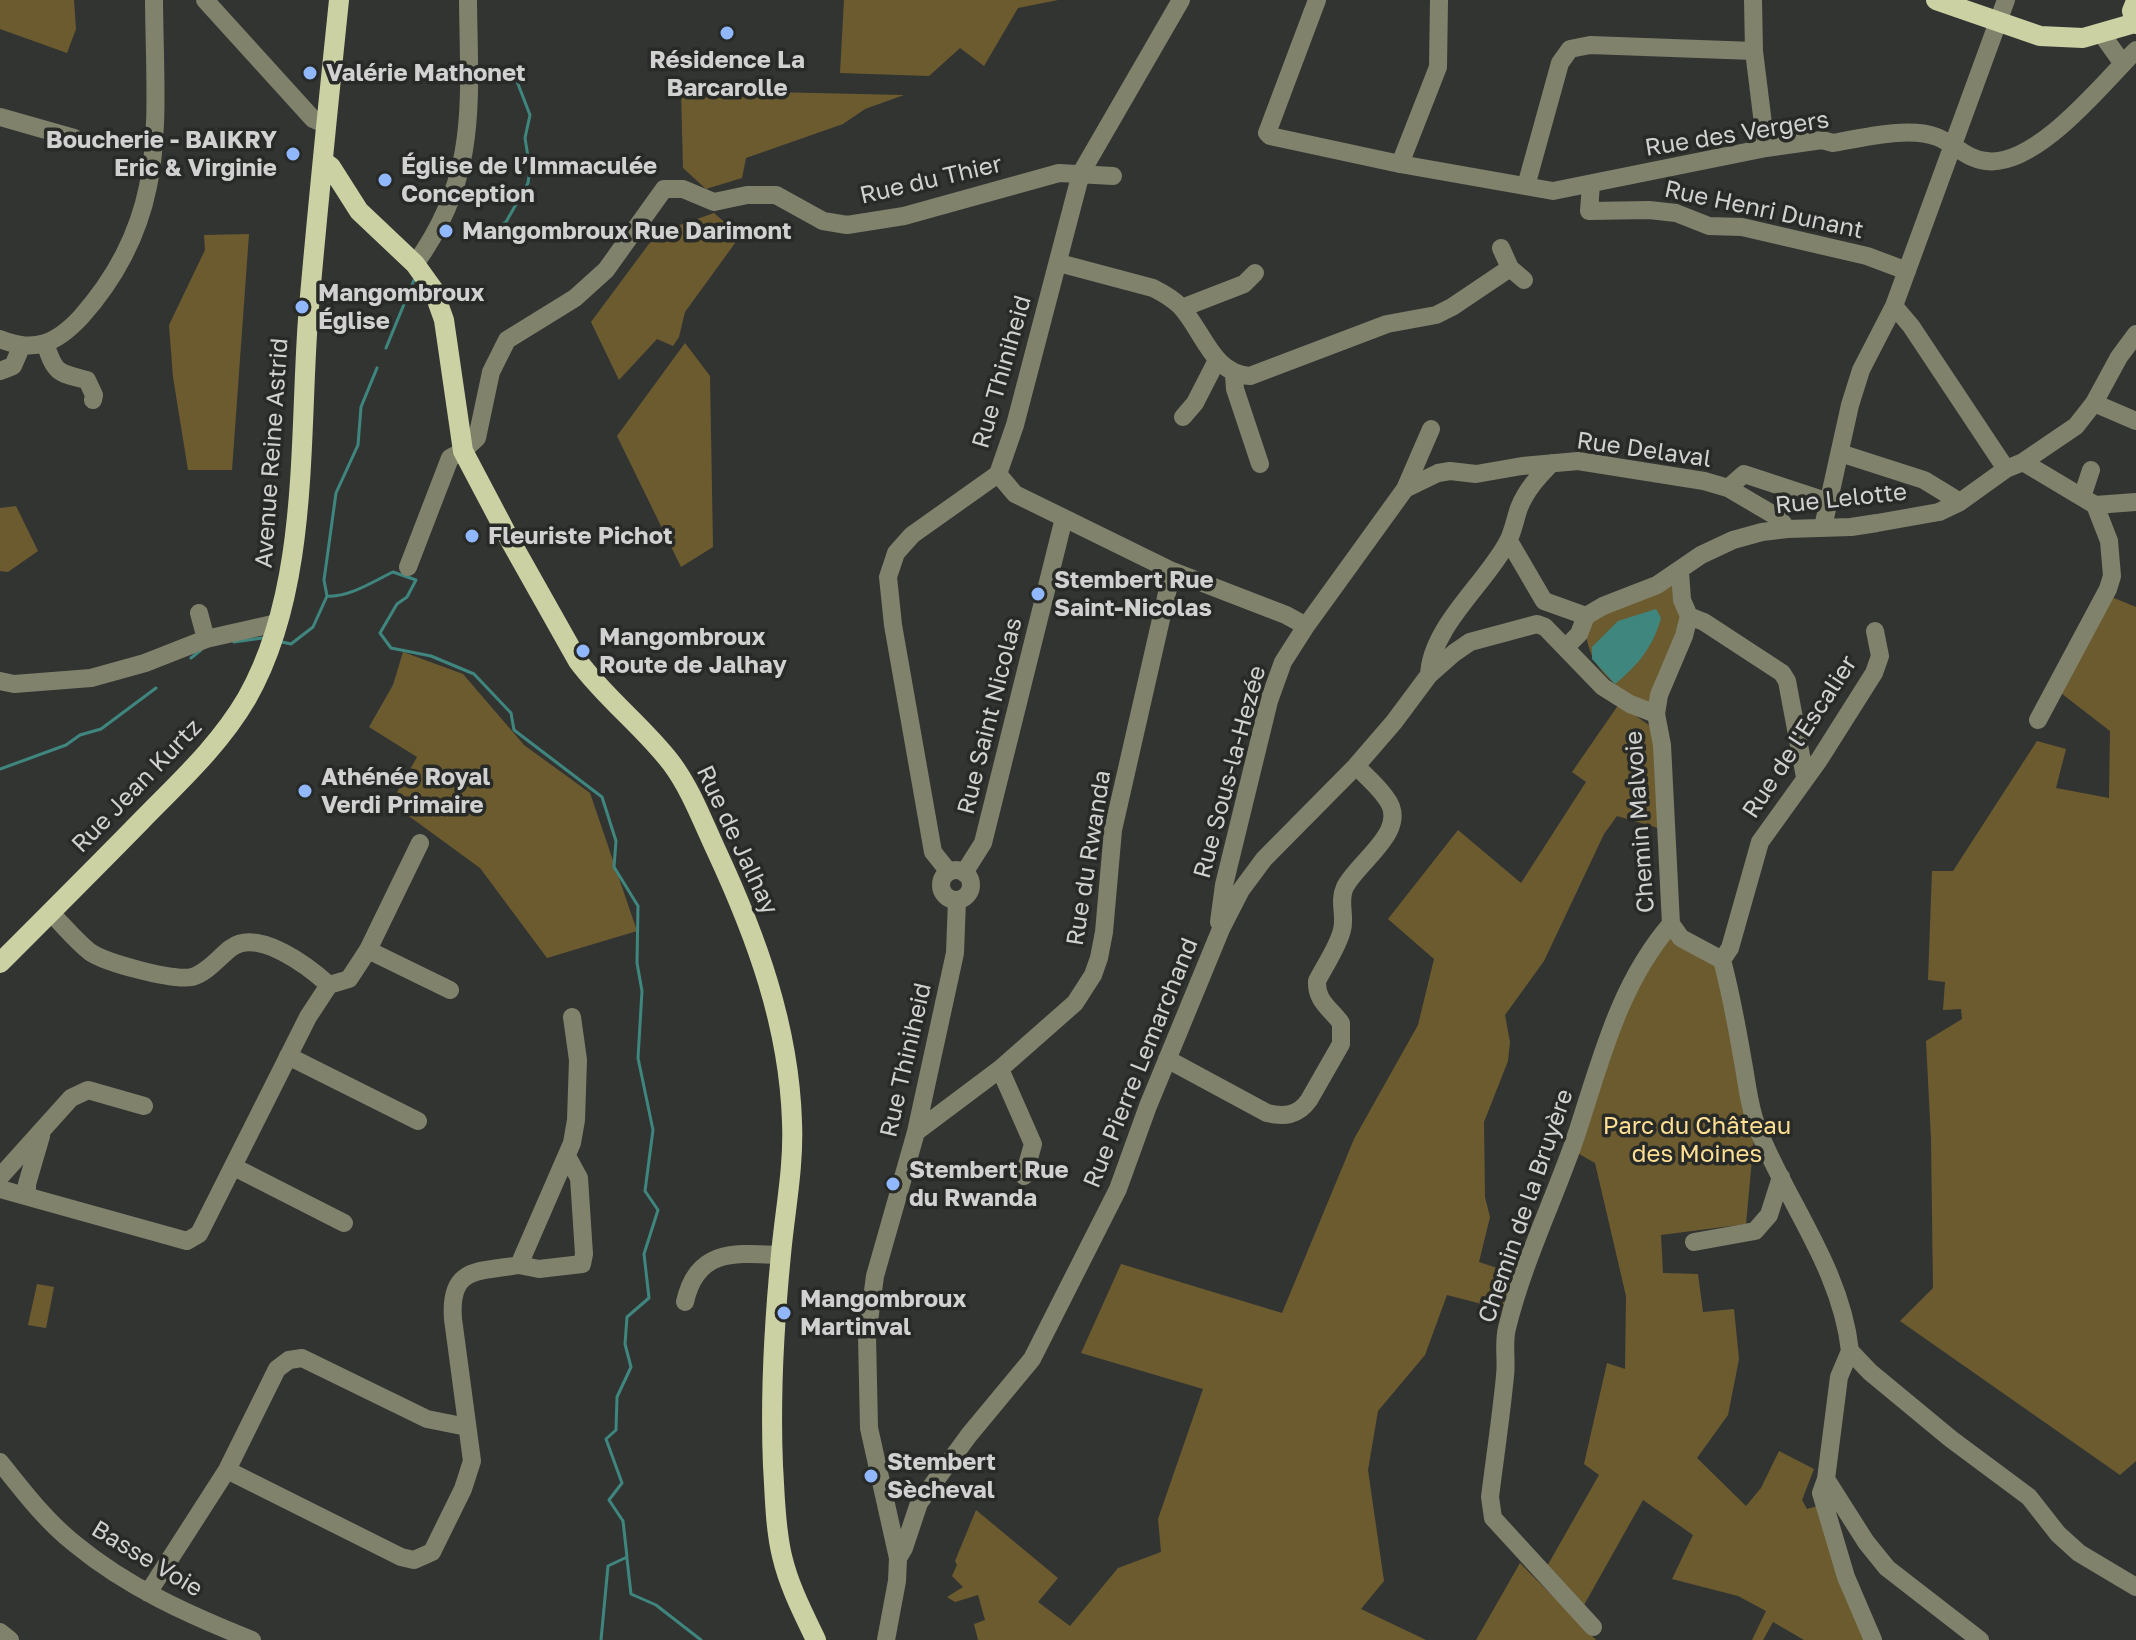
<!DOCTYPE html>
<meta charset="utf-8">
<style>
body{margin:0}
canvas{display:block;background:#323432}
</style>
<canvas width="2136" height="1640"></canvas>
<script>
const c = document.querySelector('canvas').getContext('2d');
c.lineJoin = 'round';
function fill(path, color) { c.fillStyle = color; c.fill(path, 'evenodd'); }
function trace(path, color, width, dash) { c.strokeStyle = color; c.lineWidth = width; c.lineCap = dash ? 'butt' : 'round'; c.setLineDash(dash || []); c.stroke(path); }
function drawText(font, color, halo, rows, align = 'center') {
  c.font = font + ' "Golos Text",sans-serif'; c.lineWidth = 7; c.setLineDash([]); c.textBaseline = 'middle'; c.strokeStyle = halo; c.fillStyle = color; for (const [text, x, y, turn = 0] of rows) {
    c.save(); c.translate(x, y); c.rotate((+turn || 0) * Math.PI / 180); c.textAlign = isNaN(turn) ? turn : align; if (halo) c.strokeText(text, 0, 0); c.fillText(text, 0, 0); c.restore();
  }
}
const green = new Path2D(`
 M0 0H74L76 29 67 53 0 29Z
 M844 0H1058L1018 8 984 66 960 48 929 76 840 73Z
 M681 90 904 95 865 109 843 124 746 158 742 178 706 189 683 168Z
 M714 213 730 227 746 228 685 312 679 337 673 346 657 339 619 380 591 322 657 233Z
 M249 234 232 470H188L173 377 169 325 205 250 204 235Z
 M685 343 710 376 713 547 681 567 617 436Z
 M16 506 38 551 8 572 0 571V508Z
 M1675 583 1683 619 1650 701 1644 705C1615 684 1592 672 1586 635L1594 619Z
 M2109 596 2136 607V1461L2120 1475 1900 1321 1933 1288 1931 1139 1926 1041 1962 1019 1961 1009 1943 1010 1945 982 1928 980 1932 871H1953L2037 741 2066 749 2056 788 2109 798 2110 731 2057 690Z
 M403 652 463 674 524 745 590 793 637 931 547 958 480 868 391 803 417 757 369 727 393 685Z
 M1619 704 1653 728 1658 828 1617 816 1604 834 1544 961 1505 1015 1510 1042 1508 1061 1484 1122 1485 1197 1490 1217 1479 1262 1515 1274 1505 1310 1447 1295 1425 1355 1378 1411 1368 1470 1384 1581 1361 1609 1426 1640H978L974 1624 985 1620 978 1595 955 1602 947 1597 963 1587 952 1576 957 1565 955 1561 976 1510 1058 1578 1038 1602 1070 1626 1118 1568 1161 1552 1158 1519 1203 1389 1081 1353 1121 1264 1282 1313 1354 1139 1418 1025 1434 959 1388 919 1458 830 1521 883 1586 782 1572 772Z
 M1666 936 1719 963 1754 1137 1746 1224 1661 1235 1663 1273 1698 1274 1703 1312 1734 1309 1739 1359 1728 1415 1697 1458 1746 1506 1761 1488 1779 1451 1814 1469 1802 1500 1807 1509 1821 1505 1867 1640H1804L1773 1622 1763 1640H1752L1766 1611 1738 1596 1672 1579 1693 1535 1643 1500 1584 1605 1546 1568 1599 1475 1584 1464 1607 1363 1625 1369 1626 1296 1595 1163 1572 1150 1636 978Z
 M37 1284 54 1287 46 1328 28 1325Z
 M1520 1563 1596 1640H1476Z`);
const water = new Path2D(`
 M1656 609 1661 618C1653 647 1638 665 1615 684L1592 659V647L1618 621Z`);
const stream = new Path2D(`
 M478 230 499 226 506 222 528 183 530 169 525 138 530 115 513 71
 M386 348 414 280
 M327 596C348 598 374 581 393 572L416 580 407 597 397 604 380 633 391 648 431 656 474 674 511 713 514 730 602 797 616 841 614 867 638 906 637 963 642 991 638 1058 653 1130 645 1191 658 1210 644 1254 649 1298 627 1317 625 1344 631 1367 617 1397 616 1430 606 1439 622 1483 609 1500 623 1521 627 1557 608 1566 601 1640
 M234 642 262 638
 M282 642 291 644 313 627 327 596 324 580 336 493 358 445 361 407 377 368
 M191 658 201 650
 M0 769 66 745 80 735 101 729 156 688
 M627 1559 631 1594 656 1605 701 1640`);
const minor = new Path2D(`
 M205 0 313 119 327 125
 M1317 0 1267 133 1270 136 1400 164 1553 191 1766 148 1822 140 1833 143C1861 138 1910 126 1937 137 1955 144 1966 159 1986 161 2036 168 2103 83 2136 50
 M1753 0 1754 51 1766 148
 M2101 33 2123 64
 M0 117 74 138
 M1400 164 1438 67 1439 0
 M1591 184 1589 211 1649 210 1676 213 1709 226 1742 227 1867 256 1907 271
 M1526 186 1560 63 1570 49 1590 45 1754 51
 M1501 248 1510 268 1524 280
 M1059 263 1153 288C1163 293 1172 298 1180 306 1203 330 1212 374 1250 376L1387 324 1436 315 1452 307 1510 268
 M415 264C479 176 469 102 468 0
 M1894 306 1911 326 2006 469
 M1182 308 1244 284 1255 273
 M0 339C34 353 56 344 81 317 170 217 155 124 154 0
 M45 343C55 373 57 373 87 380L94 395 93 400
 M0 371 13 366 22 345
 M1234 375 1235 389 1260 464
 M2094 403 2136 421
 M1183 417 1195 403 1217 360
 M1840 453 1924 480 1960 502
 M2023 462 2095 505 2109 541 2112 576 2108 589 2038 720
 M998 474 1015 494 1064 518 1172 571 1286 615 1306 626
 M1728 488 1744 474 1829 502
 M1405 489 1438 473 1450 471 1476 474 1522 466 1578 461 1704 481 1728 488 1779 518 1787 529
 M2082 497 2091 470
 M2095 505 2136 502
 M1823 527 1850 405 1861 370 1894 306 2006 0
 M1509 541 1544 601 1586 616
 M408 567 450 458 463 451 477 438 491 372 507 340 575 298 606 270 664 189H683L714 202 747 195H776L823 221 847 225 904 216 1059 173 1113 176
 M1680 572 1682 600 1689 616 1684 636 1659 695 1656 714 1662 745 1671 924 1681 938 1722 960C1731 994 1737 1027 1743 1062 1747 1083 1749 1107 1757 1127 1787 1203 1841 1268 1850 1351
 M199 613 206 639
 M1689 616 1704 622 1782 673 1787 681 1805 777
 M1567 646 1579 634 1586 616 1603 606 1657 585 1701 555 1733 540 1762 532 1787 529 1851 527 1877 523 1939 512 1960 502 2006 469 2023 462 2076 426 2094 403 2119 357 2136 334
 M1429 675C1431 627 1485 584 1507 543 1513 533 1515 519 1519 508 1526 490 1538 477 1552 463
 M0 681 14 684 91 678 145 663 206 639 277 623
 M941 885a15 15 0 1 1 30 0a15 15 0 1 1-30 0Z
 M949 872 933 852 893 625 888 577 896 553 912 535 998 474 1015 425 1081 173 1181 0
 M964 873 983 843 1064 518
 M1219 922 1224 885 1269 701 1283 662 1306 626 1405 489 1431 429
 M368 950 450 990
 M1722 960 1730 948 1760 842 1819 760 1874 673 1880 656 1875 631
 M329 985 349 979 368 950 420 843
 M288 1056 418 1121
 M1167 1059 1267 1113C1284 1117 1298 1116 1309 1100L1341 1044V1023C1330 1008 1316 1001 1317 981 1325 965 1338 947 1342 930 1346 915 1338 902 1345 887 1358 861 1411 830 1386 798 1378 786 1366 776 1356 766
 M916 1132 1000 1069
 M234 1167 344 1223
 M1024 1176 1033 1144 1000 1069 1075 1003 1093 975 1099 958 1104 932 1113 830 1172 571
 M0 1177 71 1098 88 1090 144 1106
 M0 1189 187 1241 199 1234 308 1017 329 985C309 967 259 928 231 948 219 957 207 973 192 977 173 981 106 963 90 952 76 941 63 925 51 913
 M27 1195V1184L41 1136
 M1694 1242 1755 1231 1769 1215 1781 1177
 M519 1265 539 1269 582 1264 584 1254 579 1178 567 1156
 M685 1302C697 1248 735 1253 781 1255
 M1850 1351 1870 1372 1951 1439 2029 1497 2058 1534 2079 1553 2136 1587
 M1850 1351 1839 1377 1826 1479 1821 1493 1846 1577 1873 1640
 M0 1462C23 1491 46 1521 75 1544 127 1587 189 1615 252 1640
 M227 1470 401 1557 414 1560 432 1552 463 1489 472 1461 453 1319C449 1266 478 1272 519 1265L572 1143 576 1120 578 1060 572 1017
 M1826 1479 1866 1542 1887 1568 1980 1640
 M898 1558 869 1428 867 1336 875 1276 916 1132 955 953 957 900
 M148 1593 227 1470 277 1369 289 1360 302 1358 427 1419 467 1427
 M1593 1627 1493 1518 1490 1497C1495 1457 1501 1417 1505 1376 1507 1360 1503 1344 1507 1328 1523 1263 1553 1202 1575 1139 1600 1064 1618 985 1671 924
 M0 1632 10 1640
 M886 1640 897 1581 898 1558 904 1548 919 1503 969 1435 1032 1359 1118 1189 1148 1106 1221 929 1241 890 1264 859 1356 766 1394 722 1429 675 1454 653 1470 642 1537 624 1545 627 1603 687 1630 704 1656 714`);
const major = new Path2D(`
 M1936 0 2040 36 2083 38 2135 23
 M2136 1 2132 11 2136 24
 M323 161 331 167 359 211 415 264 433 289 444 320 463 451 511 542 578 661C606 699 644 727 672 764 691 790 702 820 716 850 756 936 789 1025 792 1122 794 1167 785 1210 781 1254 774 1325 770 1395 773 1466 775 1496 775 1527 782 1556 789 1586 803 1613 816 1640
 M0 963C47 916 94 869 141 821 179 782 219 746 247 698 309 589 299 441 308 319 317 213 328 106 339 0`);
const markers = [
 [727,33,8,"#91b8fd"],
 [310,73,8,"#91b8fd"],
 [293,154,8,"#91b8fd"],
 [385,180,8,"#91b8fd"],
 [446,231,8,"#91b8fd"],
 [302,307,8,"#91b8fd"],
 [472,536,8,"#91b8fd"],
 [1038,594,8,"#91b8fd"],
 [583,651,8,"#91b8fd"],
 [305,791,8,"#91b8fd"],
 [893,1184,8,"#91b8fd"],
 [784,1313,8,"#91b8fd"],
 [871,1476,8,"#91b8fd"]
];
const poiNames = [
 ["Résidence La",727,60,"center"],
 ["Barcarolle",727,88,"center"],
 ["Valérie Mathonet",326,73],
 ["Boucherie - BAIKRY",277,140,"right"],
 ["Eric & Virginie",277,168,"right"],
 ["Église de l’Immaculée",401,166],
 ["Conception",401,194],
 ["Mangombroux Rue Darimont",462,231],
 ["Mangombroux",318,293],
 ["Église",318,321],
 ["Fleuriste Pichot",488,536],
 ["Stembert Rue",1054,580],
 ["Saint-Nicolas",1054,608],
 ["Mangombroux",599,637],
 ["Route de Jalhay",599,665],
 ["Athénée Royal",321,777],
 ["Verdi Primaire",321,805],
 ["Stembert Rue",909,1170],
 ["du Rwanda",909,1198],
 ["Mangombroux",800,1299],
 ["Martinval",800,1327],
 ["Stembert",887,1462],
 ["Sècheval",887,1490]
];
const streetNames = [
 ["Rue des Vergers",1737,134,-9],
 ["Rue du Thier",931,180,-13],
 ["Rue Henri Dunant",1764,210,12],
 ["Rue Thiniheid",1002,372,-74],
 ["Rue Delaval",1644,450,8],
 ["Avenue Reine Astrid",272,453,-86],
 ["Rue Lelotte",1841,499,-6],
 ["Rue Saint Nicolas",990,716,-76],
 ["Rue de l'Escalier",1800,737,-57],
 ["Rue Sous-la-Hezée",1230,772,-75],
 ["Rue Jean Kurtz",137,786,-46],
 ["Chemin Malvoie",1640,822,-94],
 ["Rue de Jalhay",737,840,65],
 ["Rue du Rwanda",1089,858,-81],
 ["Rue Thiniheid",906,1060,-77],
 ["Rue Pierre Lemarchand",1141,1063,-68],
 ["Chemin de la Bruyère",1526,1206,-71],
 ["Basse Voie",147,1559,31]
];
const parkNames = [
 ["Parc du Château",1697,1126],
 ["des Moines",1697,1154]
];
fill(green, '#6c5b2f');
fill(water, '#3f867f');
trace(stream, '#3f867f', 3);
trace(minor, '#80826c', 18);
trace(major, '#ccd1a3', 20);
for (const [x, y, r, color] of markers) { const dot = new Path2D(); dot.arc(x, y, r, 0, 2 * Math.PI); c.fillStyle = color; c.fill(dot); trace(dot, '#282a28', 3); }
drawText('bold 24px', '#d0d1d0', '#282a28', poiNames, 'left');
drawText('24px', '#d0d1d0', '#282a28', streetNames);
drawText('24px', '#fedf92', '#282a28', parkNames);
</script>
